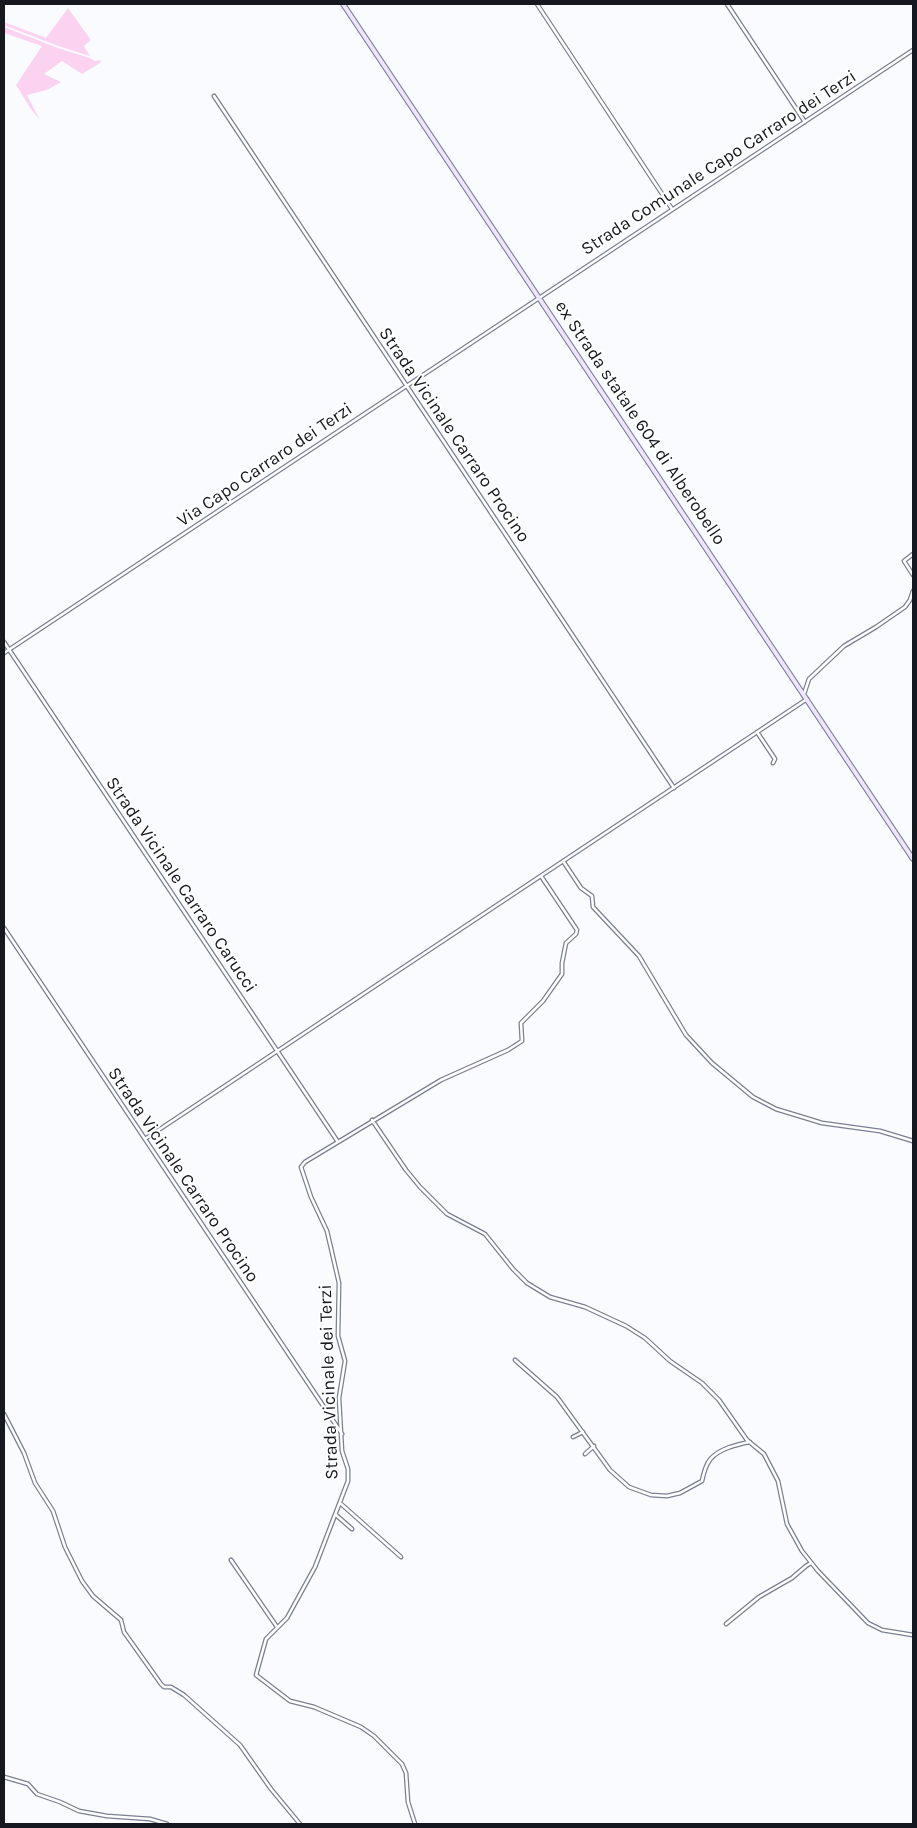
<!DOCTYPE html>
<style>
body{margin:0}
#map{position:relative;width:917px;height:1828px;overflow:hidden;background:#f9fbff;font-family:Karla,sans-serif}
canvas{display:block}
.frame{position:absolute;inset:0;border:5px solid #16181f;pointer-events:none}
</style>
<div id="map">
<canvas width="917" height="1828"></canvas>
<div class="frame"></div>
</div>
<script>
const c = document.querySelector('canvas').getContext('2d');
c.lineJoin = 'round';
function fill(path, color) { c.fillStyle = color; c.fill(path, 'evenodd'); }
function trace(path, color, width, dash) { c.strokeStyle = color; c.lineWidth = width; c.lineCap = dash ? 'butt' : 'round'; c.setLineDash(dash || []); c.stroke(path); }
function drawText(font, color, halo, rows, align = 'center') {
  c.font = font + ' Karla,sans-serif'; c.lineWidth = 4; c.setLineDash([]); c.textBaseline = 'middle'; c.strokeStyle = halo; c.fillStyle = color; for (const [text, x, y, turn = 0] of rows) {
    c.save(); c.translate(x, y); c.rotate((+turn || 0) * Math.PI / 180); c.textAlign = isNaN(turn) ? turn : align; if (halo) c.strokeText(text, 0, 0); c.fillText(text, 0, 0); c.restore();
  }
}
const green = new Path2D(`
 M68 8 91 40 84 46 90 56 58 46 4 25V22L46 38Z
 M4 27 58 48 90 58 95 61 101 60 100 63 82 74 62 61 44 74 61 82 47 90 27 95 40 120 31 109 16 85 42 46 4 33Z`);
const minor = new Path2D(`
 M537 4 672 209
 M727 4 805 122
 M214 96 674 788
 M913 554 904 561 913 575
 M4 642 338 1142
 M4 653 913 50
 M804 694 809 679 844 646 876 627 905 607 910 600 913 591
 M757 732 775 759 773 763
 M563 861 581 888 592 896 593 907 639 956 686 1035 712 1063 753 1097 776 1109 822 1123 880 1131 913 1141
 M4 928 342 1434
 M372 1120 406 1170 420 1187 447 1214 485 1234 513 1269 527 1283 550 1297 585 1307 626 1326 645 1338 670 1361 702 1383 719 1400 747 1440 764 1454 778 1481 787 1524 802 1551 818 1571 868 1623 882 1630 913 1635
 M145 1139 807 699
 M515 1360 557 1397 610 1470 629 1487 651 1495 667 1496 680 1493 702 1481C706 1461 711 1454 730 1447 737 1445 743 1443 750 1442
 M4 1414 24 1453 35 1483 53 1511 65 1547 82 1581 93 1596 121 1620 124 1632 161 1684 164 1687H171L184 1695 240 1745 271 1789 300 1824
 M573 1437 583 1432
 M585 1454 594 1446
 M340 1503 401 1557
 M336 1515 352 1529
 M231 1560 277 1627
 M726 1624 759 1597 792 1578 806 1566 811 1563
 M4 1777 28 1784 37 1794 60 1802 79 1811 107 1816 150 1819 167 1824
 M415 1824 408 1802 406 1773 402 1764 374 1736 361 1727 314 1707 290 1701 256 1675 266 1639 287 1618 315 1567 348 1481V1469L342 1451 339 1398 345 1361 338 1336 339 1283 327 1231 311 1197 301 1167 305 1162 441 1080 508 1050 522 1041 521 1023 543 1001 562 974V963L566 943 576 934 577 930 541 876`);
const secondary = new Path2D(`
 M343 4 913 859`);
const streetNames = [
 ["Strada Comunale Capo Carraro dei Terzi",719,163,-33],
 ["ex Strada statale 604 di Alberobello",640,423,56],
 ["Strada Vicinale Carraro Procino",454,435,56],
 ["Via Capo Carraro dei Terzi",265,465,-34],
 ["Strada Vicinale Carraro Carucci",181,885,56],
 ["Strada Vicinale Carraro Procino",183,1175,56],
 ["Strada Vicinale dei Terzi",329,1382,-92]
];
fill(green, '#fbd3f0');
trace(minor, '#7a8193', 5);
trace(secondary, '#7a8193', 6);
trace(minor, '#fff', 2.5);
trace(secondary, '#efe5fe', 4);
drawText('18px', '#16181f', '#fff', streetNames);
</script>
